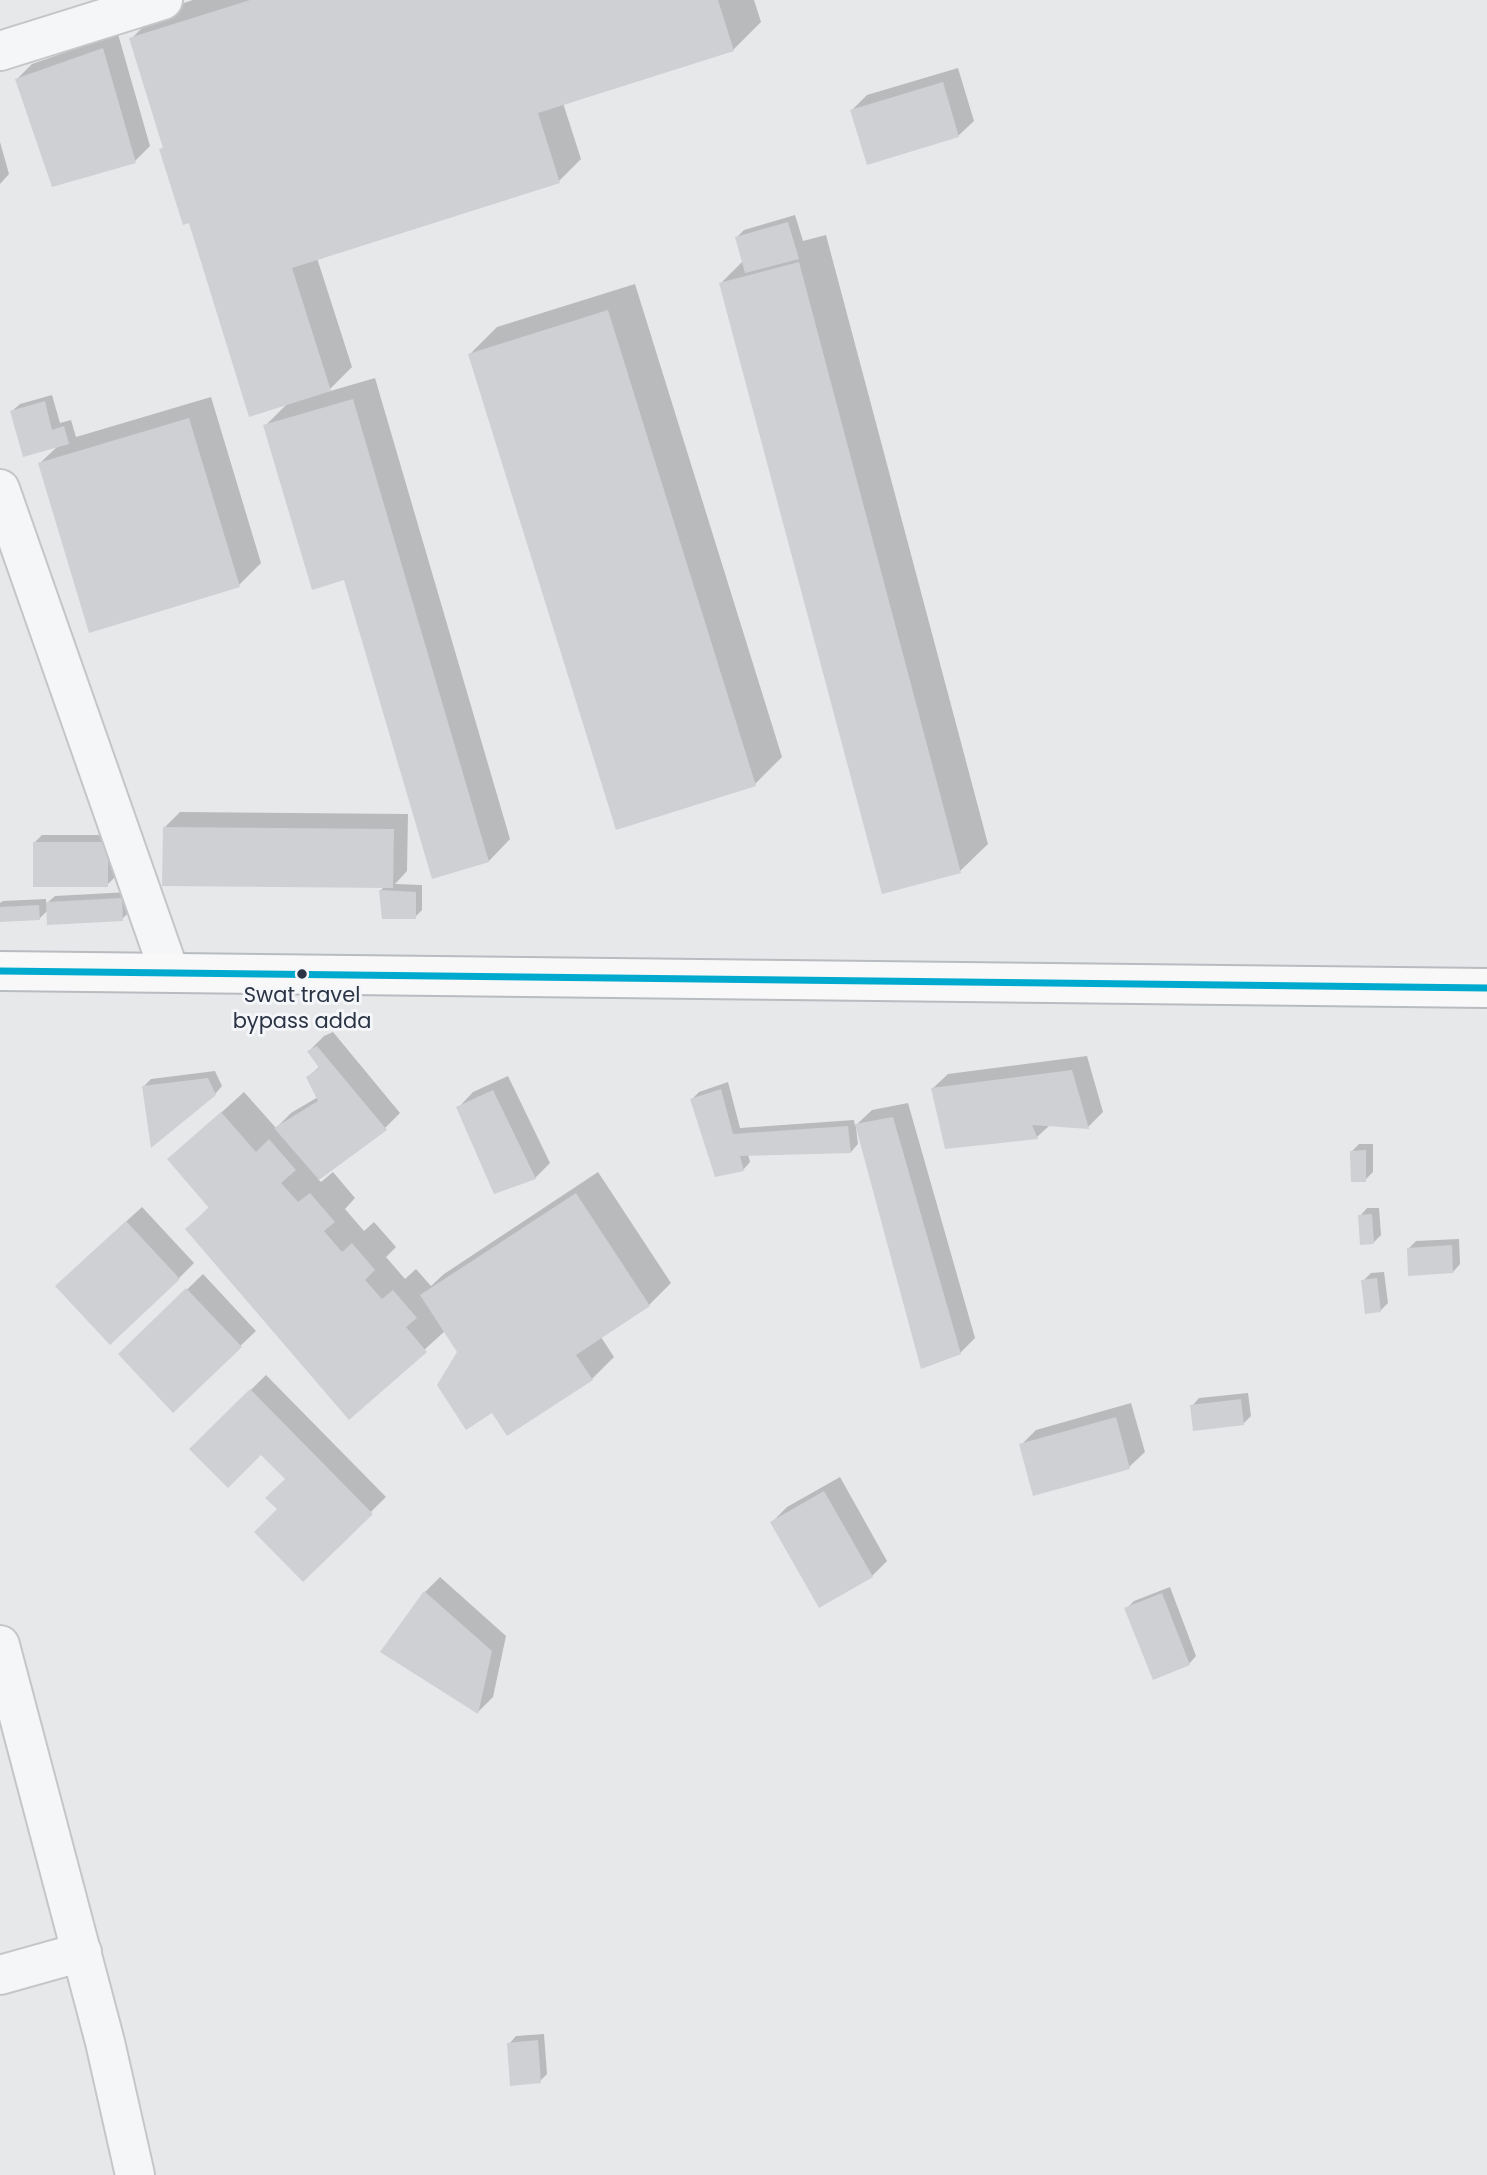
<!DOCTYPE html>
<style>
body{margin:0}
canvas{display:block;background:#e6e8ea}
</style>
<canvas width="1487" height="2175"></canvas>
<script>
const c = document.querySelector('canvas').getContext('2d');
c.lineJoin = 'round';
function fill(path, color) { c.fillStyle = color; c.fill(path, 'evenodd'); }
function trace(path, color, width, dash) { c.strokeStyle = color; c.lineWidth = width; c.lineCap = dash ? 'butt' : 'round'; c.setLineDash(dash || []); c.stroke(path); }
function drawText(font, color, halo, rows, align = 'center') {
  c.font = font + ' Poppins,sans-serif'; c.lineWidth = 6; c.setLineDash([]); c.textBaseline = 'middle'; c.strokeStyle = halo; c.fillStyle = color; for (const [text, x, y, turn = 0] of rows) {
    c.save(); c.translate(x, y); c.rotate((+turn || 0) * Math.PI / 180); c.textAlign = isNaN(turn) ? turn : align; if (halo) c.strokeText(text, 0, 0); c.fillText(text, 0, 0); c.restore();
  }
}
const shadow = new Path2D(`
 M193 0H754L761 22 733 50 563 103 581 159 559 181 317 258 352 367 327 392 375 378 510 839 489 861 265 426 289 402 190 221 161 150 164 146 131 39 159 11Z
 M118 34 150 146 135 161 17 79 32 64Z
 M958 68 974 121 958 136 852 110 867 95Z
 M0 142 9 174 0 184Z
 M795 215 803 241 826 235 988 844 960 871 721 283 743 261 737 237 744 230Z
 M635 284 782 757 755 784 470 354 497 327Z
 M52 395 60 423 71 420 76 437 211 397 261 563 239 585 40 463 58 446 12 411 20 404Z
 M180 812 408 814 407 871 395 884 422 885V910L415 917 380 891 385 886 165 827Z
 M42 835H114V878L107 885 34 843Z
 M129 892V912L122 919 48 910 39 919 0 921V903L3 901 46 899V904L55 896Z
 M333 1032 400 1113 385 1128 318 1179 321 1182 333 1172 355 1198 345 1209 364 1231 374 1222 396 1247 386 1257 405 1279 416 1269 431 1286 444 1274 598 1172 671 1283 649 1305 601 1337 614 1357 592 1379 459 1352 445 1331 350 1417 188 1229 210 1206 169 1160 244 1092 276 1128 291 1113 318 1097 308 1077 320 1066 309 1051 324 1036Z
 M1087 1056 1103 1112 1088 1127 1050 1125 1037 1137 947 1147 932 1089 948 1074Z
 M215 1071 222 1086 215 1094 144 1086 151 1079Z
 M508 1076 550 1163 535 1178 458 1108 473 1092Z
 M728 1082 740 1128 854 1120 855 1126 872 1110 908 1103 975 1338 960 1353 858 1128H856L858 1144 851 1152 748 1154 750 1162 743 1170 692 1099 699 1092Z
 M1359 1144H1373V1172L1365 1180 1352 1151Z
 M142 1207 194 1263 179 1278 72 1271Z
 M1367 1208H1379L1381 1235 1374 1242 1360 1216Z
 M1459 1239 1460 1264 1453 1272 1409 1248 1416 1241Z
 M1384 1272 1388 1303 1380 1311 1363 1281 1371 1273Z
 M203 1274 256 1331 173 1410 121 1354Z
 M266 1375 386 1497 303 1579 279 1509 287 1478 261 1452 191 1449Z
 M1248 1393 1251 1416 1243 1424 1192 1406 1199 1398Z
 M1131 1403 1145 1452 1129 1467 1021 1445 1036 1430Z
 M840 1477 887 1561 872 1576 772 1522 787 1507Z
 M440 1577 506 1636 493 1697 478 1712 425 1592Z
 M1170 1587 1196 1656 1189 1664 1127 1608 1134 1601Z
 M544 2034 547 2074 540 2081 509 2044 516 2036Z`);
const building = new Path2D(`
 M250 0H718L734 51 538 113 560 183 292 268 331 391 249 417 189 223 183 225 159 149 163 148 129 38Z
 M103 48 136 163 52 187 15 79Z
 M943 82 959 137 867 165 850 110Z
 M788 222 799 259 745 273 735 237Z
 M799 262 961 873 882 894 719 283Z
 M608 310 756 786 616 830 468 354Z
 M353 399 489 862 432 879 344 580 312 590 263 425Z
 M45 401 52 430 64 426 69 444 23 457 10 411Z
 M189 418 240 587 89 633 38 463Z
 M163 827 394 829 393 888 162 886Z
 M33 842H108V887H33Z
 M379 890 416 892V919H382Z
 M122 898 123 921 47 925 46 902Z
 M39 905 40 920 0 922V907Z
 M317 1046 387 1130 319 1180 274 1128 318 1101 306 1077 319 1068 307 1051Z
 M1072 1070 1089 1129 1032 1125 1038 1139 945 1149 931 1088Z
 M208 1078 216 1095 151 1148 142 1086Z
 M721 1089 733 1134 848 1126 851 1153 740 1156 744 1171 715 1177 690 1099Z
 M493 1090 536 1179 494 1194 456 1107Z
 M221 1112 256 1152 269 1139 296 1170 281 1183 298 1202 310 1193 335 1222 324 1231 342 1252 352 1243 375 1270 365 1280 382 1299 393 1290 417 1318 406 1327 427 1352 349 1420 185 1229 209 1208 167 1159Z
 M893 1117 961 1354 921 1369 855 1124Z
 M1366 1150V1182H1351L1350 1151Z
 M576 1193 650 1306 576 1355 593 1380 507 1436 492 1413 466 1430 437 1385 457 1352 420 1295Z
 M1372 1214 1374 1244 1360 1245 1358 1215Z
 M126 1221 180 1279 110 1345 55 1286Z
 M1452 1245 1453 1273 1408 1276 1407 1248Z
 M1377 1278 1381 1312 1365 1314 1361 1280Z
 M186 1288 242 1347 173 1413 118 1354Z
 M250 1389 373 1514 303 1582 254 1532 277 1509 265 1498 285 1479 261 1455 228 1488 189 1449Z
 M1241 1399 1244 1425 1193 1431 1190 1405Z
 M1116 1417 1130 1469 1033 1496 1019 1444Z
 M824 1491 873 1577 819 1608 770 1522Z
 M424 1591 492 1651 478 1714 380 1652Z
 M1162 1593 1190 1665 1153 1680 1124 1608Z
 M538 2040 541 2083 510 2086 507 2043Z`);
const minor = new Path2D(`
 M0 51 163 0
 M0 489 169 971
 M0 1645 105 2042 135 2175
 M0 1975 82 1952`);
const highway = new Path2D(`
 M0 971 1487 988`);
const bus1 = new Path2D(`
 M0 971 1487 988`);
const markers = [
 [302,974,6,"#2b3445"]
];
const busNames = [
 ["Swat travel",302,997],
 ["bypass adda",302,1023]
];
fill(shadow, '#0003');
fill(building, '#ced0d3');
trace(minor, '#c4c6c8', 42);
trace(highway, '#b8bbbf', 42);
trace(minor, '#f5f6f7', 38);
trace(highway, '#f8f8f8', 38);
trace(bus1, '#00a9ce', 7);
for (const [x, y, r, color] of markers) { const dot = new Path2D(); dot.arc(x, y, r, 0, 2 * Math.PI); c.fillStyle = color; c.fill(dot); trace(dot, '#f4f6f9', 2.5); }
drawText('21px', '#2b3445', '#f4f6f9', busNames);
</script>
